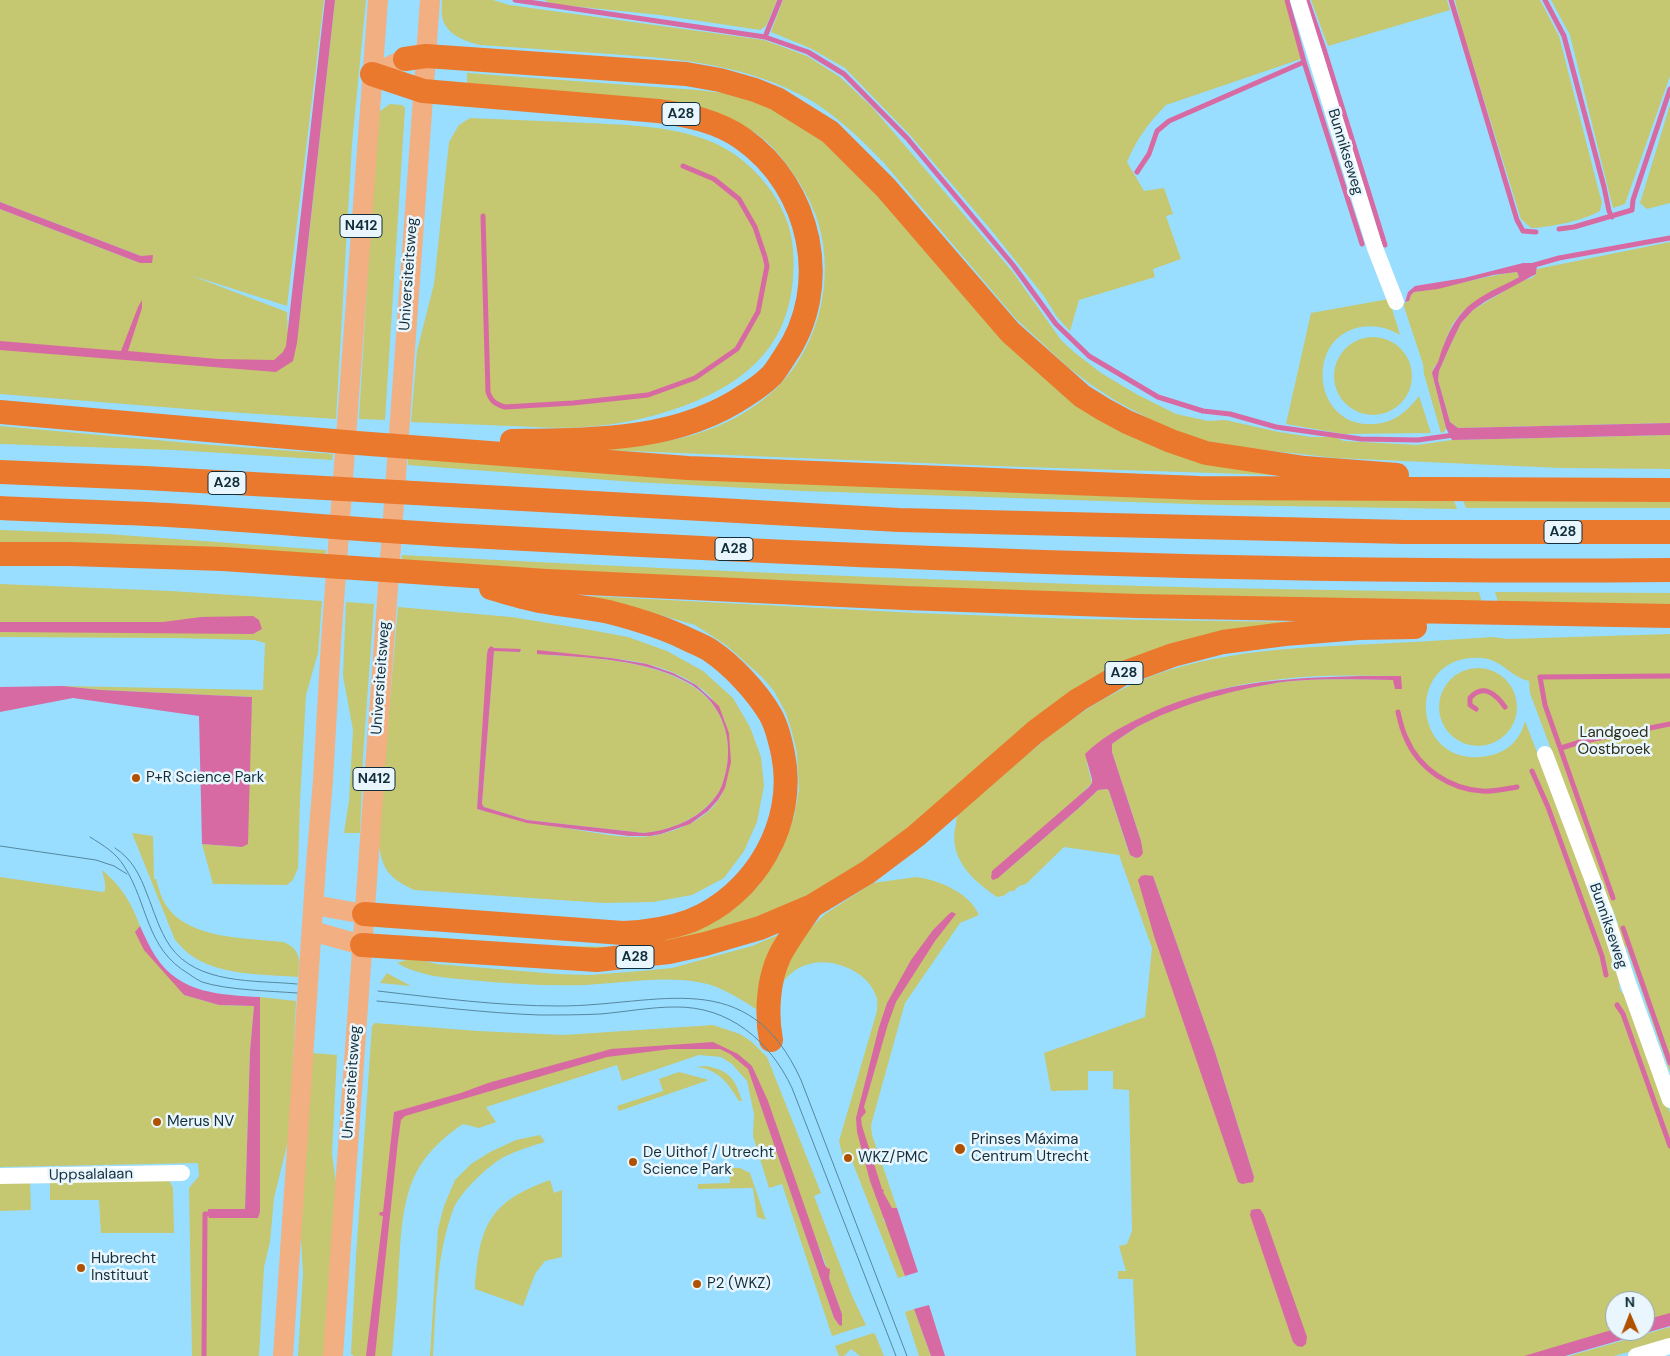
<!DOCTYPE html>
<meta charset="utf-8">
<style>
body{margin:0}
#map{position:relative;width:1670px;height:1356px;overflow:hidden;background:#99deff;font-family:"DM Sans",sans-serif}
canvas{display:block}
.north{position:absolute;left:1605px;top:1291px;width:50px;height:50px;box-sizing:border-box;background:#e9f6fd;border:1px solid #93a6b0;border-radius:50%;rotate:359deg;font-size:14px;font-weight:700;line-height:20px;text-align:center;color:#132f3c}
.north::after{content:'';display:block;margin:auto;width:18px;height:22px;background:#b05101;clip-path:polygon(50% 0,100% 100%,50% 72%,0 100%)}
</style>
<div id="map">
<canvas width="1670" height="1356"></canvas>
<div class="north">N</div>
</div>
<script>
const c = document.querySelector('canvas').getContext('2d');
c.lineJoin = 'round';
function fill(path, color) { c.fillStyle = color; c.fill(path, 'evenodd'); }
function trace(path, color, width, dash) { c.strokeStyle = color; c.lineWidth = width; c.lineCap = dash ? 'butt' : 'round'; c.setLineDash(dash || []); c.stroke(path); }
function drawText(font, color, halo, rows, align = 'center') {
  c.font = font + ' "DM Sans",sans-serif'; c.lineWidth = 5; c.setLineDash([]); c.textBaseline = 'middle'; c.strokeStyle = halo; c.fillStyle = color; for (const [text, x, y, turn = 0] of rows) {
    c.save(); c.translate(x, y); c.rotate((+turn || 0) * Math.PI / 180); c.textAlign = isNaN(turn) ? turn : align; if (halo) c.strokeText(text, 0, 0); c.fillText(text, 0, 0); c.restore();
  }
}
const green = new Path2D(`
 M0 0H324L287 306 190 275 287 312 288 338 301 309 335 0H366L352 144 336 419 212 411 0 394V209L140 263 153 256H141L0 202Z
 M442 0H493L509 5 764 40 807 56 840 77 872 107 1012 271 1061 340 1074 352 1101 373 1138 395 1176 414 1208 421 1225 420 1279 432 1311 437H1335L1344 441 1417 445 1452 440 1670 435V469L1561 468 1336 458 1228 446 1203 440 1179 432 1157 423 1116 401 1090 384 1068 367 1016 319 884 163C862 140 839 118 812 101 747 64 682 59 610 54 567 51 523 48 480 45 464 41 445 34 442 16 441 11 442 5 442 0Z
 M544 0H777L766 26 760 30 660 15 552 4Z
 M783 0H1285L1301 59 1166 105C1149 122 1136 140 1127 162L1144 191 1164 188 1173 214 1166 216 1181 259 1153 269 1155 277 1079 300 1070 331 1057 317 1044 296 992 231 910 135 845 68 810 48 771 32Z
 M1311 0H1447L1450 10 1328 46Z
 M1455 0H1540L1559 36 1599 192 1602 202 1600 211C1582 221 1551 227 1531 228L1521 219 1462 29Z
 M1551 0H1670V76L1625 204 1613 208 1570 35Z
 M467 73 697 90 733 94 771 107 813 129 1071 396 1276 475 995 466 580 449C648 447 714 441 769 395 814 357 834 291 821 233 816 210 804 188 790 169 783 159 775 149 766 141 745 123 720 113 695 107L467 85Z
 M390 104 402 105 405 108 385 420 359 419 377 120 380 111Z
 M1670 105V203L1647 209 1640 203Z
 M470 118C509 120 549 121 588 123 629 125 674 126 712 142 753 159 790 204 793 249 799 337 754 382 675 409 646 419 616 425 585 427 561 429 536 427 511 426 478 425 444 423 411 422L417 351 434 284 449 142 459 125Z
 M1670 242V423L1458 428 1450 422 1438 380 1439 371 1450 346 1461 323 1473 310 1521 281 1532 278 1536 274 1537 269Z
 M1517 272 1519 277 1462 312 1452 325 1445 341 1439 362 1434 367 1432 373 1446 428 1444 432 1441 433 1424 374 1423 364 1403 304 1409 301 1411 295 1414 292C1449 288 1482 276 1517 272Z
 M1389 299 1400 335C1372 317 1332 327 1324 362 1317 393 1336 424 1368 424 1391 425 1405 414 1419 396L1431 433 1344 434 1286 424 1311 313Z
 M1334 376a39 39 0 1 1 78 0a39 39 0 1 1-78 0Z
 M0 426 200 444 333 454 332 460 174 450 0 444Z
 M408 458 1453 498 1457 509 1221 505 803 491 634 482 408 465Z
 M1462 498H1670V508H1466Z
 M0 530 107 534 326 550 325 557 0 547Z
 M402 555C761 574 1119 589 1479 592L1483 606 1135 597 401 563Z
 M0 584 171 591 322 601 318 653 306 695 300 801 298 868 293 880 287 885 213 884 202 844 242 847 252 697 101 690 63 686 263 690 265 643 254 640 173 638 0 637Z
 M1495 592 1670 593V605H1499Z
 M591 596 916 613 1079 619 1298 622 1168 647 869 863 769 917 622 953 430 943 431 937 546 946 623 947 744 900 759 885 780 854 794 817 799 790 797 753 792 732 786 713 774 691 762 677 726 645 695 625 643 610 591 598Z
 M346 602 374 604 363 756 360 833H344L349 801 353 730 343 676Z
 M398 607 511 617 585 629 628 637 667 651 703 671 733 698 750 727 761 757 764 786 757 822 744 851 724 878 692 895 653 902 604 903 414 890C387 877 382 869 378 839ZM494 648 521 650 520 652 494 650 482 804 484 807 527 820 644 833C671 830 699 819 716 796 721 790 723 782 725 775 734 740 723 705 692 686 647 658 588 658 537 654 589 657 649 654 695 684 725 704 732 732 728 766 726 778 726 788 719 799 707 818 684 828 662 834 632 842 595 832 565 828 541 824 518 820 494 813 489 811 481 811 477 809L488 649Z
 M1670 634V1072L1626 946 1622 952 1617 930 1618 924 1612 907 1609 905 1530 693 1529 681C1510 677 1503 660 1482 658 1401 652 1411 775 1492 755 1509 751 1521 738 1525 721L1616 958 1620 990 1629 1001 1670 1113V1315L1645 1323V1301H1615V1331L1544 1356H1136L1133 1279H1118V1271H1126L1119 1246 1127 1244 1132 1231 1129 1090 1113 1089V1071H1088V1090L1051 1091 1044 1053 1145 1017 1152 948 1119 855 1064 847 1026 884 1019 886 1014 891H1010L1003 896 997 897C972 880 947 857 956 824 956 822 956 819 957 817 960 810 976 799 982 794 1023 758 1063 721 1111 695 1185 654 1270 649 1353 645 1400 643 1446 640 1493 637L1507 639ZM1401 676 1395 689 1394 680C1354 680 1310 677 1272 684 1229 690 1175 706 1137 727 1129 732 1120 738 1112 744V752L1141 841 1136 858 1130 855 1127 847 1109 791 1107 789 1098 790 1080 807 998 878 1092 783 1087 764 1091 749C1150 707 1210 686 1282 679 1321 674 1362 676 1401 676ZM1153 876 1215 1052 1254 1177 1197 1059 1153 931Z
 M1439 707a39 39 0 1 1 78 0a39 39 0 1 1-78 0Z
 M132 833 153 836 154 879H156C159 889 161 899 168 908 191 939 246 938 283 942 301 949 300 960 298 977 262 974 219 976 189 954 184 950 180 945 175 940Z
 M102 870C122 887 131 902 140 926L136 932 184 995 219 1005 254 1006 250 1051 245 1209H208L210 1218 260 1212V997L296 1001 289 1137 274 1198 270 1242 264 1267 259 1356H192L189 1188 199 1176 198 1163 0 1167V877L102 892 105 891V883Z
 M916 877C939 880 970 893 979 915L960 923 905 1003 871 1125 872 1135 897 1208H892L890 1205 883 1219 891 1233 905 1276 898 1278 850 1156 843 1157 839 1141 877 1011C877 1006 878 1000 876 996 868 971 832 957 809 964 794 968 785 978 777 990L794 945 825 914 873 883Z
 M792 929 757 1010C741 999 722 987 703 983 664 975 624 983 585 985 547 986 508 984 470 980 446 978 419 976 397 963L412 958 437 964 557 974 589 975 641 971 672 968 752 946Z
 M387 973 411 986 380 983Z
 M375 1023 478 1031 564 1035 713 1025 740 1034 752 1042 767 1057 821 1193 814 1196 852 1296 866 1325 832 1336 782 1184 769 1188 753 1136 754 1114 747 1081 732 1064 721 1057 699 1055 622 1081 617 1065 486 1107 496 1122 479 1128 463 1124C448 1134 435 1145 424 1160 400 1192 401 1241 398 1279 397 1305 394 1330 392 1356H354L351 1354 356 1256 372 1026ZM752 1066C775 1117 791 1171 810 1225 815 1240 828 1264 829 1278L842 1314V1325L838 1323 834 1318 749 1069Z
 M312 1053 337 1055 332 1154 336 1183 324 1356H298L303 1274 300 1222Z
 M705 1066C729 1070 735 1078 742 1101H739C728 1083 718 1069 696 1067Z
 M679 1072 709 1080 619 1111 617 1106 663 1091 659 1079Z
 M540 1135 545 1142C530 1146 516 1151 502 1158 487 1167 459 1193 453 1210 436 1256 436 1307 433 1356H430L438 1229 444 1206 455 1180 471 1164 490 1152 516 1140Z
 M729 1168H740L750 1173 766 1220 757 1217 753 1188 698 1189V1184L730 1183Z
 M169 1180 173 1188 174 1233H101L99 1200H50V1182Z
 M550 1180 554 1193 562 1190V1257L545 1261 535 1274 523 1306 475 1289C479 1227 488 1202 550 1180Z
 M0 1183H30L31 1210 0 1211Z
 M914 1309 931 1356H919L905 1312Z
 M1670 1327V1340L1614 1356H1569Z
 M873 1333 875 1334 884 1356H860L851 1349 844 1356H839L835 1346Z`);
const water = new Path2D(`
 M325 0H335L297 343 293 361 276 372 0 350V341L121 351 138 307 142 300V308L128 351 218 359 274 360 283 352 286 346Z
 M0 202 141 256 153 255 152 263H140L0 209Z
 M1523 263H1532L1537 265 1536 274 1486 301 1473 310 1461 323 1450 346 1439 371 1438 380 1450 422 1458 428 1670 423V435L1452 440 1446 428 1432 373C1434 367 1438 364 1439 359 1446 337 1455 315 1475 301 1489 291 1505 285 1519 277L1517 272 1493 275 1438 289 1414 292 1411 295 1409 301 1405 302 1408 292 1415 286 1464 278Z
 M253 616 259 620 262 629 253 634 0 632V622H163L201 617Z
 M491 646 494 648 521 649 520 652 494 651 482 804 484 807 527 820 644 833C671 830 700 819 716 796 721 790 723 782 725 775 734 740 723 705 692 685 647 658 588 658 537 654V650L611 658 647 664 673 673 696 685 719 706 729 733 731 762 725 788 718 800 708 811 690 824 661 834 650 836H629L527 823 477 809 487 654 488 649Z
 M1360 676H1401L1402 689H1395L1393 680C1355 680 1309 677 1271 684 1228 691 1176 706 1137 727 1129 732 1120 738 1112 744V752L1141 841 1143 853 1140 857 1136 858 1130 855 1109 791 1107 789 1098 790 1080 807 998 878 993 880 991 878 992 871 1089 787 1092 783V779L1085 754C1100 739 1119 728 1138 719 1211 682 1281 678 1360 676Z
 M63 686 101 690 252 697 248 844 242 847 202 844 199 716 73 698 0 712V687Z
 M1145 875 1153 876 1215 1052 1254 1177 1253 1182 1242 1184 1238 1182 1154 936 1138 880 1141 876Z
 M950 913 952 912 956 914 935 941 896 1002 888 1024 864 1107 866 1112 861 1118 862 1126 882 1189 884 1190 883 1192 892 1208H897L918 1272 905 1276 870 1181 857 1132 856 1118 879 1027 887 1003 911 960 933 930Z
 M140 926C145 937 150 948 156 957 180 994 222 995 260 997V1212L258 1218H209L208 1209H245L250 1051 254 1006 219 1005 184 995 144 950 135 932Z
 M713 1042 738 1054 752 1066 768 1101 825 1265 827 1268 830 1269 829 1278 842 1314V1325L840 1326 834 1318 748 1069 730 1054 720 1049H671L607 1057 405 1116 401 1120 398 1141 375 1356H366L383 1216 379 1215 380 1212H383L394 1112 461 1093 488 1083 611 1049Z
 M1256 1209H1260L1264 1215 1307 1337 1306 1344 1302 1347 1297 1346 1293 1342 1250 1215 1251 1210Z
 M929 1305 945 1356H931L914 1309Z
 M1670 1313V1326L1565 1356H1524L1615 1329V1331H1645V1320Z`);
const stream = new Path2D(`
 M515 0 765 37 808 52 844 74 907 138 1013 265 1056 324 1089 356 1158 397 1203 411 1230 414 1276 427 1361 439 1418 440 1454 435
 M1287 0 1304 62
 M1307 0 1324 49 1385 245
 M1451 0 1517 220 1523 231 1536 232
 M1545 0 1564 36 1604 187 1609 211 1612 217
 M765 37 780 0
 M1137 172 1149 154 1157 131 1169 121 1304 62 1362 244
 M483 216 488 392C491 401 495 404 505 407L573 403 648 395 695 378 737 349 758 312 767 266 765 257 755 227 739 199 714 179 683 166
 M1559 229 1574 227 1632 210 1633 200 1670 89
 M1531 266 1559 258 1670 238
 M1476 709 1470 705V698C1483 683 1496 694 1505 707
 M1398 712C1400 721 1402 730 1406 738 1419 769 1450 789 1482 791 1494 792 1506 789 1517 787
 M1561 748 1580 742 1670 724
 M1532 771 1548 807 1602 956 1606 975
 M1613 898 1545 705 1540 677 1670 676
 M1623 928 1670 1063
 M1617 1005 1623 1014 1670 1146
 M204 1356 205 1214H209`);
const minor = new Path2D(`
 M1298 0 1375 248 1396 302
 M1545 754 1607 918 1628 983 1670 1100
 M0 1176 182 1173
 M1636 1356 1670 1346`);
const major = new Path2D(`
 M372 74 405 59
 M314 905 364 914
 M312 931 362 945
 M283 1356 316 865 323 780 331 642 378 0
 M333 1356 430 0`);
const highway = new Path2D(`
 M405 59 426 56 686 74 720 80 755 90 777 99 830 132 886 188 1010 332 1082 396 1103 409 1127 422 1171 441 1206 453 1305 468 1397 475
 M372 74 423 91 658 111C687 115 718 121 743 139 811 187 833 286 785 356 781 362 777 369 772 375 765 382 754 390 746 395 677 442 591 440 512 441
 M0 412 357 443 688 468 1199 488 1670 490
 M0 472 145 478 899 520 1405 532H1670
 M0 508C56 511 112 512 168 515 268 521 369 531 470 536 869 558 1270 574 1670 570
 M0 554H70L223 559 546 581 904 598 1138 606 1670 616
 M364 914 623 933C646 932 668 929 690 921 755 895 797 823 783 754 780 740 777 726 770 714 757 692 732 665 711 651 704 646 695 643 687 639 663 627 636 619 609 612 588 607 567 606 546 602 527 599 509 593 491 588
 M362 945 597 960 669 952 705 944 760 928 812 906 868 872 916 836 1035 732 1078 700 1124 673 1173 655 1223 642 1285 634 1359 628 1415 627
 M771 1040C766 1014 768 979 780 955 789 938 801 922 812 906`);
const tram = new Path2D(`
 M90 837C103 845 116 853 124 866 149 905 145 948 189 974 193 977 198 980 202 982 227 990 270 991 297 993
 M0 846 96 860 114 866 127 874
 M115 848C132 859 140 875 147 894 154 911 159 930 170 946 197 985 255 980 297 984
 M378 991C438 998 499 1006 559 1006 659 1006 748 963 801 1080L907 1356
 M377 1001C431 1006 485 1013 539 1015 559 1015 580 1015 600 1014 625 1012 650 1007 675 1007 729 1006 770 1041 792 1088L896 1356`);
const markers = [
 [136,778,5,"#b05101"],
 [157,1122,5,"#b05101"],
 [960,1149,6,"#b05101"],
 [848,1158,5,"#b05101"],
 [633,1162,5,"#b05101"],
 [81,1268,5,"#b05101"],
 [697,1284,5,"#b05101"]
];
const shields = [
 [681,114,38],
 [361,226,42],
 [227,483,38],
 [1563,532,38],
 [734,549,38],
 [1124,673,38],
 [374,779,42],
 [635,957,38]
];
const shieldNames = [
 ["A28",681,114],
 ["N412",361,226],
 ["A28",227,483],
 ["A28",1563,532],
 ["A28",734,549],
 ["A28",1124,673],
 ["N412",374,779],
 ["A28",635,957]
];
const streetNames = [
 ["Bunnikseweg",1345,152,73],
 ["Universiteitsweg",409,274,-86],
 ["Universiteitsweg",381,678,-86],
 ["Bunnikseweg",1608,926,71],
 ["Universiteitsweg",352,1082,-86],
 ["Uppsalalaan",91,1175,-1]
];
const parkNames = [
 ["Landgoed",1614,733],
 ["Oostbroek",1614,750]
];
const poiNames = [
 ["P+R Science Park",146,778],
 ["Merus NV",167,1122],
 ["Prinses Máxima",971,1140],
 ["Centrum Utrecht",971,1157],
 ["De Uithof / Utrecht",643,1153],
 ["Science Park",643,1170],
 ["WKZ/PMC",858,1158],
 ["Hubrecht",91,1259],
 ["Instituut",91,1276],
 ["P2 (WKZ)",707,1284]
];
fill(green, '#c5c771');
fill(water, '#d86aa3');
trace(stream, '#d86aa3', 5);
trace(minor, '#fff', 16);
trace(major, '#f2af82', 20);
trace(highway, '#ea792e', 24);
trace(tram, '#56879e', 1);
for (const [x, y, r, color] of markers) { const dot = new Path2D(); dot.arc(x, y, r, 0, 2 * Math.PI); c.fillStyle = color; c.fill(dot); trace(dot, '#e9f6fd', 2); }
for (const [x, y, w] of shields) { const box = new Path2D(); box.roundRect(x - w / 2, y - 11.5, w, 23, 4); c.fillStyle = '#e9f6fd'; c.fill(box); trace(box, '#132f3c', 1); }
drawText('bold 14px', '#132f3c', null, shieldNames);
drawText('15px', '#132f3c', '#e9f6fd', streetNames);
drawText('15px', '#2d2d18', '#e9f6fd', parkNames);
drawText('15px', '#132f3c', '#e9f6fd', poiNames, 'left');
</script>
